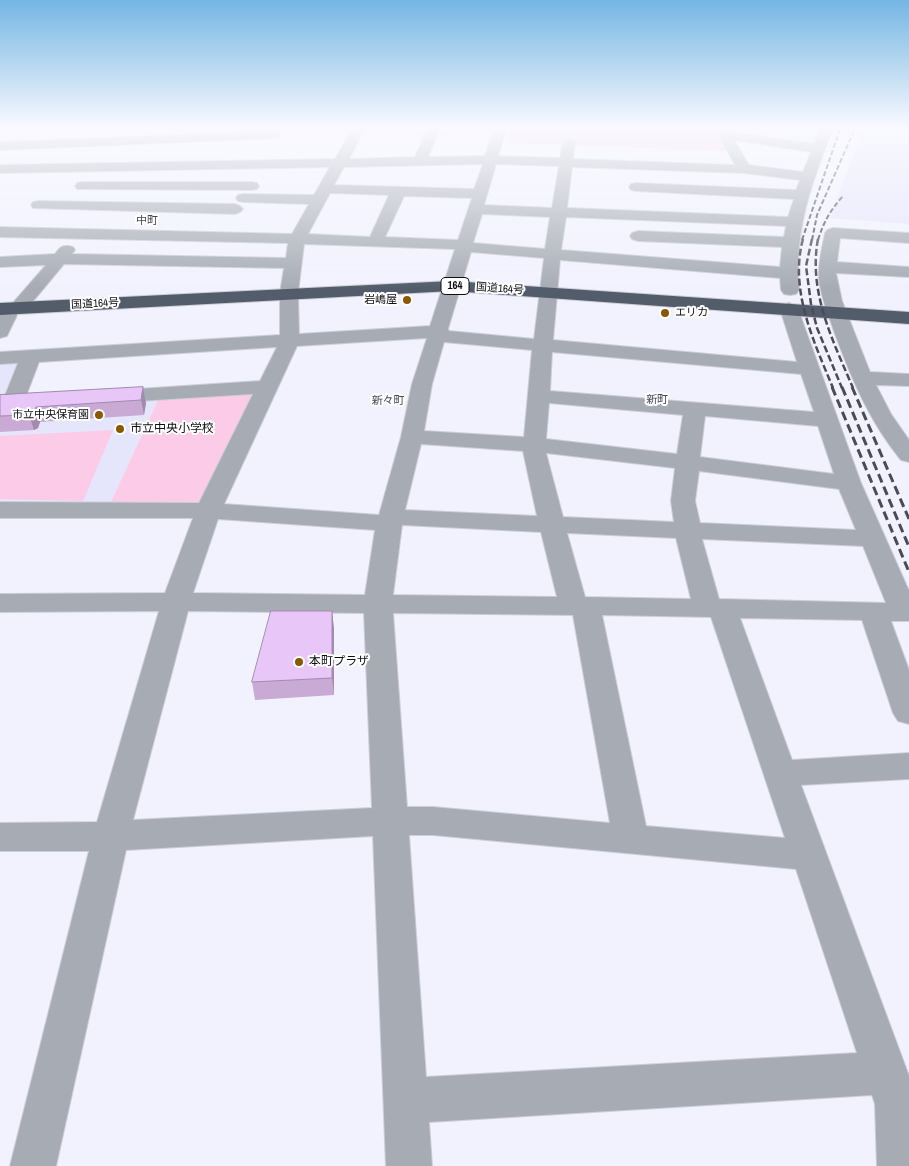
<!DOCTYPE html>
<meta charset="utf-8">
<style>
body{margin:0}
canvas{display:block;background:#f2f2ff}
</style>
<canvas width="909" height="1166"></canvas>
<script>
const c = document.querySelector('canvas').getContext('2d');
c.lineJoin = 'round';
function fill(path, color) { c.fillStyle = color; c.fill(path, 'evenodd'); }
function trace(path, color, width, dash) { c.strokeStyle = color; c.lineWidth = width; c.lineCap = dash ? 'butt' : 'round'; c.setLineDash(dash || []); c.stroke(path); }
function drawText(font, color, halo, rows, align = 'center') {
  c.font = font + ' "Archivo Narrow","Noto Sans JP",sans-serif'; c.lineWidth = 4; c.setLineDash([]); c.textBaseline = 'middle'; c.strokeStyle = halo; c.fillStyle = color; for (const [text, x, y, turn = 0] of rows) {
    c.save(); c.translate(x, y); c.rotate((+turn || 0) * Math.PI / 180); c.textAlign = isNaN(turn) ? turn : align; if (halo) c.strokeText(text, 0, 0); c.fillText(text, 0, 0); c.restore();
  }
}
const built = new Path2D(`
 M731 126H824L816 147 726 133Z
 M864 126H909V224L830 218Z
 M23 359 4 406 160 396 110 504H0V361Z`);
const green = new Path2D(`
 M554 126H725L718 136 724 139 731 151 507 143 510 128 555 129Z
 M256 393 201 502 193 505 110 504 160 396Z
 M113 430 83 501 0 499V436Z`);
const minor = new Path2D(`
 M354 126H366L349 159 415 157 429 126H441L428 157 485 156 495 126H507L498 156 560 158 563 142 569 138 575 142 573 159 735 165 719 135 721 132 725 131 814 144 822 126H834C813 179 793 231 799 290L796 294 790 295 784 294 781 290 780 278 560 260 553 340 797 362 780 309 783 305 789 303 795 305 798 309 861 483 909 591V621H891L909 670V724L898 721 893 713 862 620 740 618 792 760 909 753V779L801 785 909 1076V1166H877L875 1104 872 1095 429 1122 432 1166H386L373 836 126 850 56 1166H10L89 851H0V823L97 822 159 611 0 612V594L165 593 193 518H0V502L199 503 253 394 107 403 99 402 96 397 99 392 107 391 260 381 277 347 39 362 26 396 42 395 50 396 53 401 50 406C36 409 19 411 5 408L2 403 18 363 0 364V352L280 335V293L284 268 64 264 24 312 18 313 7 336 0 338V313L5 305 12 304 46 265 0 267V257L55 254C60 247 63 244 73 247L75 250 72 254 286 258 288 243 0 237V227L292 234 309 204 243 202 238 201 236 198 238 195 243 194 314 195 330 167 0 173V165L335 159ZM734 140 811 152 803 172 749 165ZM483 164 474 189 334 185 344 167ZM496 164 559 166 552 208 484 205ZM572 167 744 173 800 180 796 190 636 183 631 184 629 187 631 190 636 191 794 199 788 217 567 208ZM330 193 389 195 370 237 308 234ZM404 196 472 198 458 240 385 237ZM482 214 550 217 545 249 473 243ZM566 217 786 226 784 237 638 231 632 233 630 236 632 239 638 241 782 247 780 267 561 250ZM304 244 455 249 430 326 299 334 298 293ZM471 252 544 258 534 339 449 331 448 329ZM427 338 412 384 401 437 379 515 224 504 297 346ZM444 342 532 350 524 437 424 431 432 384ZM552 352 801 374 814 412 550 391ZM549 403 683 415 677 454 546 439ZM705 416 818 426 834 474 700 457ZM421 444 523 451 537 516 405 510ZM546 453 675 468 671 501 674 522 563 517ZM699 471 839 489 856 530 700 523 695 501ZM218 519 375 530 365 595 193 593ZM402 525 541 532 557 597 393 595ZM567 533 676 538 691 599 585 597ZM702 539 863 546 886 603 719 599ZM188 611 364 613 372 808 133 820ZM393 613 573 615 610 823 433 807H407ZM602 615 711 617 785 838 646 826ZM409 835H433L796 869 857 1053 426 1077Z
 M274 131 278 132 280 135 278 138 0 150V142Z
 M82 182H252L257 183 259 186 257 189 252 190 77 189 75 186 77 183Z
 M38 201 235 204 240 206 243 209 240 212 235 214 33 208 31 205 33 202Z
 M833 228 909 233V243L840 238 837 262 909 267V277L836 273 842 301 870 372 909 374V386L876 385 891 414 909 440V462L901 460C870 422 852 380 835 334 829 316 821 298 819 279 818 263 822 248 825 233L827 230Z`);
const highway = new Path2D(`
 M452 281 909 312V324L452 291 0 315V303Z`);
const railFar2 = new Path2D(`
 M802 240 841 126
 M812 240 817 215 856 126
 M818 240C824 221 831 209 844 195`);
const railFar1 = new Path2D(`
 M803 239C789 290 814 342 833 388
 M812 239 806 266 811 304 817 328 842 388
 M818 239C808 292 833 341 853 388`);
const rail = new Path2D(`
 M832 387 909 572
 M842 387 909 547
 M852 387 909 519`);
const wall = new Path2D(`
 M143 387 146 403 144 415 40 422 38 428 34 430 0 432V395Z
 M332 611 334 629V695L255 700 252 682Z`);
const shadedWall = new Path2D(`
 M143 387 146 403 144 415 141 400Z
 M36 407 40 422 38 428 34 430 29 415Z
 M332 611 334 629V695L332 678Z`);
const building = new Path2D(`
 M143 387 141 400 36 407 34 412 29 415 0 416V395Z
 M271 611H332V678L252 682Z`);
const markers = [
 [407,300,5,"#8b5802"],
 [665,313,5,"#8b5802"],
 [99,415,5,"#8b5802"],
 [120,429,5,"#8b5802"],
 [299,662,5,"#8b5802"]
];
const farNeighbourhoodnames = [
 ["中町",147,221],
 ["新町",657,400],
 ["新々町",388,401]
];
const shields = [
 [455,286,28]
];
const shieldNames = [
 ["164",455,286]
];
const farStreetnames = [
 ["国道164号",500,289,4],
 ["国道164号",95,304,-3]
];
const farPoinames = [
 ["岩嶋屋",397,300],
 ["エリカ",675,313,"left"],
 ["市立中央保育園",89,415]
];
const poiNames = [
 ["市立中央小学校",130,429],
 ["本町プラザ",309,662]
];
fill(built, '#e5e5fb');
fill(green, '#fccbe7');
trace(minor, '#ceced9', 2);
trace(highway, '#ceced9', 2);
fill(minor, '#a7acb4');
fill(highway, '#525c6b');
trace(railFar2, '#4b4b53', 2, [5, 2.5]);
trace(railFar1, '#4b4b53', 2.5, [7, 3]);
trace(rail, '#4b4b53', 3, [9, 4.5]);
fill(wall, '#c8aad5');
fill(shadedWall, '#a28bae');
fill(building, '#e8c6f8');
trace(building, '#a28bae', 1);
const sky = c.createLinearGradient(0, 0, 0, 289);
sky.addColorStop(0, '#74b6e3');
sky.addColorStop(0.44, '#f9f9ff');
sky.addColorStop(1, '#f9f9ff00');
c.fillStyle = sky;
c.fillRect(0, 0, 909, 289);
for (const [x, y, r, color] of markers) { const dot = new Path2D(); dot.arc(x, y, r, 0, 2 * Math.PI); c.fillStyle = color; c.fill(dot); trace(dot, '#fff', 2); }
drawText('11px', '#464656', '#fff', farNeighbourhoodnames);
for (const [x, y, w] of shields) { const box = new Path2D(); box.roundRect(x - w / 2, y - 8.5, w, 17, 4); c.fillStyle = '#fff'; c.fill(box); trace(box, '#0e0e14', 1); }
drawText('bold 11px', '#0e0e14', null, shieldNames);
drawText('11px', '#0e0e14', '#fff', farStreetnames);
drawText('11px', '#0e0e14', '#fff', farPoinames, 'right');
drawText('12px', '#0e0e14', '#fff', poiNames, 'left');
</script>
